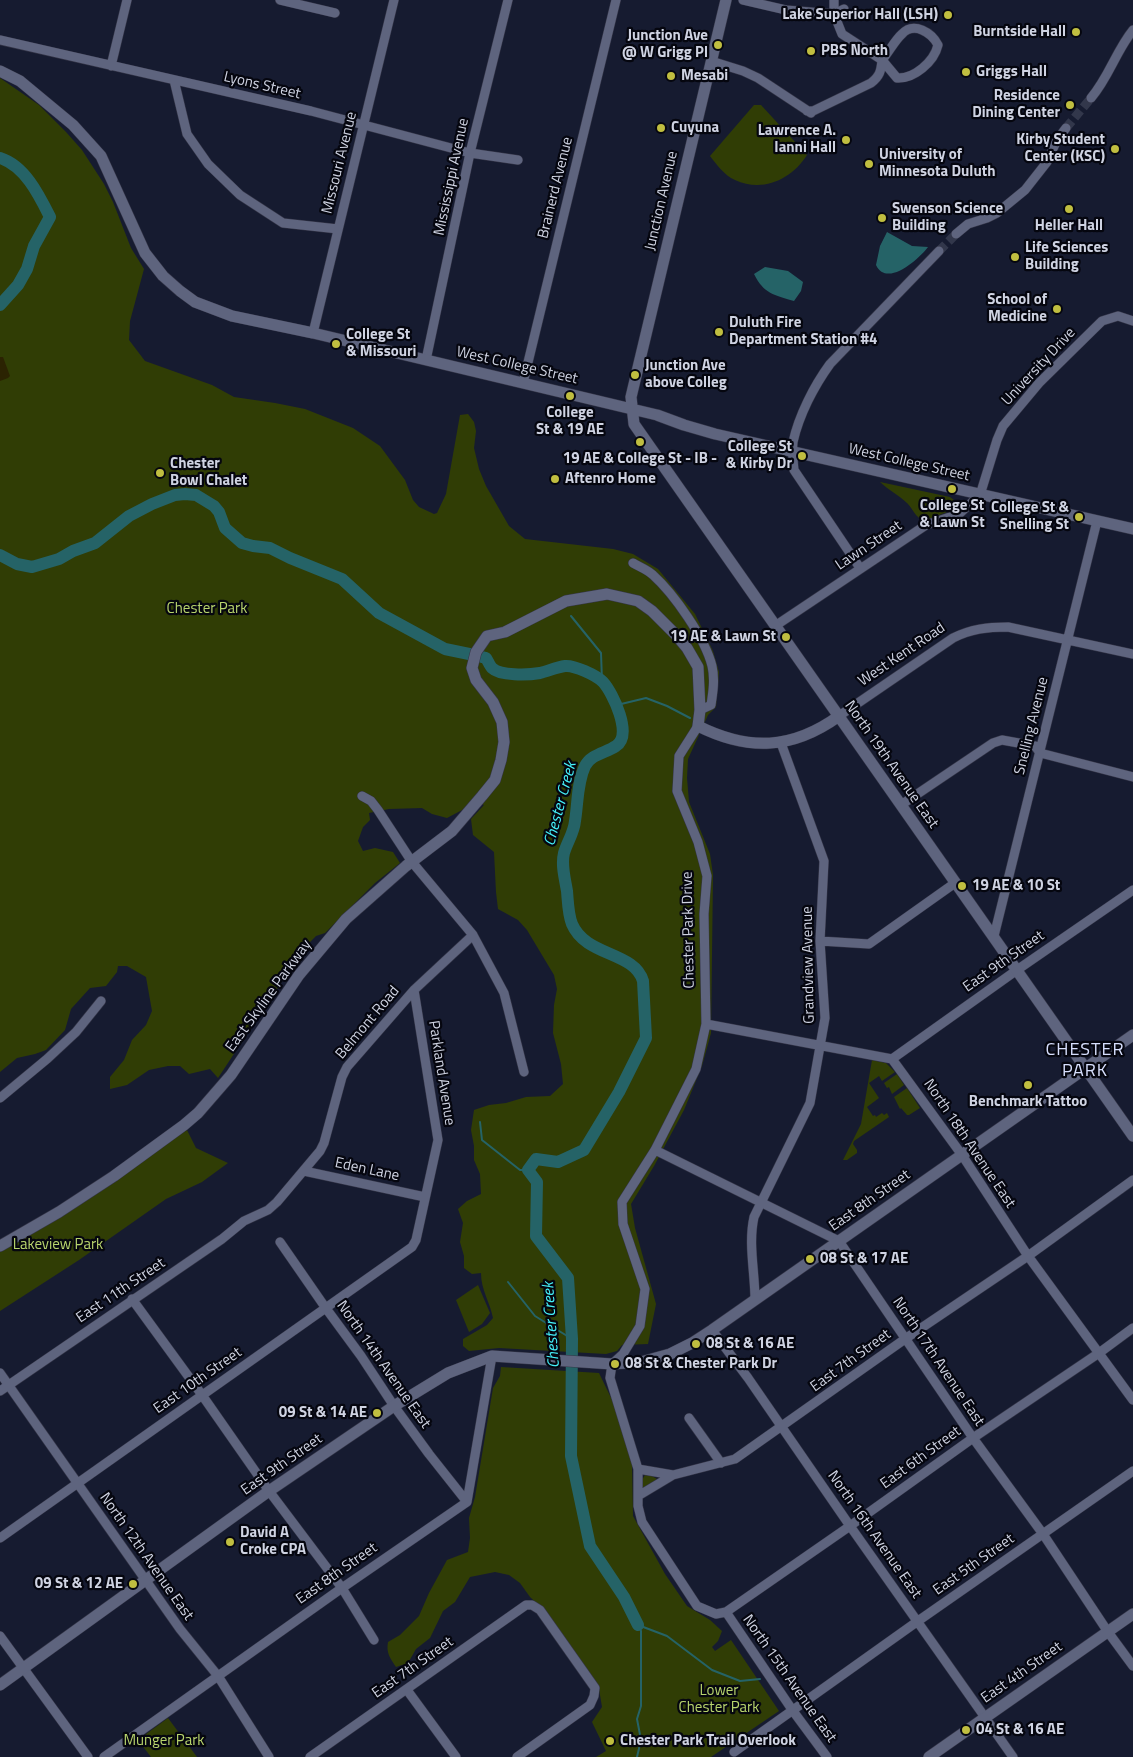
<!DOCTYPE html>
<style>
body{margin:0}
canvas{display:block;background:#161b30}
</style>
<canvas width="1133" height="1757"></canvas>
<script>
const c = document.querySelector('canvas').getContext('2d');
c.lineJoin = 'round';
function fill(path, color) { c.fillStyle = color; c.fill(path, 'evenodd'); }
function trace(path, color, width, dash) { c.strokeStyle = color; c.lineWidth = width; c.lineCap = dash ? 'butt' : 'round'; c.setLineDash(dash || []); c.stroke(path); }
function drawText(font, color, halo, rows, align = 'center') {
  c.font = font + ' "Titillium Web",sans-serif'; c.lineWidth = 4.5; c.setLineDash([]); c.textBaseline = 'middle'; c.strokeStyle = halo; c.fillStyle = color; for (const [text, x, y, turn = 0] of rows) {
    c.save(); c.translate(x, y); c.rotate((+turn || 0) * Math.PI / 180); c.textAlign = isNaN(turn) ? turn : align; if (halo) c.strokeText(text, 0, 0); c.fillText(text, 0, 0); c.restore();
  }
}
const green = new Path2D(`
 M0 78 39 105 66 132 82 150 104 184 113 202 131 248 144 269 130 321 129 340 145 361 212 385 234 397 275 403 305 409 353 428 380 446 405 480 413 500 419 507 434 514 437 513 446 494 460 415 468 414 474 422 476 431 474 448 479 469 486 486 509 526 525 539 613 549 633 554 658 569 695 614 713 651 719 672 716 707 708 715 688 759 687 778 689 802 710 854 713 875 711 1033 702 1066 684 1110 654 1166 631 1204 635 1228 656 1304 648 1344 622 1345 617 1351 606 1354 499 1348 469 1351 463 1346V1339L487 1325 493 1318C490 1302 481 1290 481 1273L472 1274 464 1268V1256L460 1242 463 1223 458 1209 467 1201 481 1194 480 1174 474 1160V1146L471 1130 474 1110 489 1105 506 1103 526 1097 550 1096 563 1084 561 1064 553 1033 554 1005 557 989 554 975 527 930 518 920 498 909 496 892 494 852 473 835 471 819 484 805 472 800 464 809 447 818 432 814 422 808 389 809 369 813 370 820 363 827 358 841 363 851 375 848 393 852 400 863 375 883 325 933 316 936 304 948 218 1078 210 1069 189 1074 180 1066H168L149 1070 127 1085 110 1089V1077L124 1060 132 1040 146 1025 152 1011 146 977 127 966H118L117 972 106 986 90 988 71 1009 65 1030 46 1050 35 1054 17 1058 0 1072Z
 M754 105H761L807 155C792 179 763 193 735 180 724 175 717 165 710 156Z
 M880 482 950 497 954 500 957 508 924 521C915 517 913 509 907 503 899 495 888 490 880 482Z
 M872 1060 886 1063 895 1072 882 1081 879 1076 869 1083 879 1098 867 1107 873 1116 875 1115 876 1117 882 1113 884 1115 887 1113 889 1117 854 1141 853 1144 857 1150V1153L847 1160H843L861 1124Z
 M897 1074 904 1085 892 1094 889 1087 887 1088 884 1083Z
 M907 1088 920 1108 909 1115H907L901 1108 900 1109 894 1097Z
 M187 1130 196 1148 228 1163 202 1182 166 1199 79 1260 0 1311V1252Z
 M478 1285 490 1313 482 1324 469 1332 456 1300Z
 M501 1367 599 1373 614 1404 632 1463 633 1516 665 1574 687 1606 710 1620 722 1631 718 1641 712 1647 715 1651 731 1640 779 1711 711 1757H596L606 1751 592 1722 602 1707 599 1689 546 1612 530 1597 520 1583 509 1575 495 1572 470 1577 455 1602 443 1611 430 1638 416 1649 408 1663 396 1667C390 1658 386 1653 388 1642L400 1635 419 1616 429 1593 447 1560 468 1552 470 1538 469 1518 475 1497 493 1388 500 1376Z
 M645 1475 652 1476 657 1479 643 1489 642 1480Z
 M168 1718 197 1757H151L138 1740Z`);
const sand = new Path2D(`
 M0 357H3L10 376 8 378 0 381Z`);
const water = new Path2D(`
 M887 232 912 246 928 247C919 259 887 288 876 265L880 246Z
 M765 267 788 271 803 282 801 291 794 301C774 295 764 294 754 274Z`);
const stream = new Path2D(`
 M571 616 601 653 602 681
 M617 705 646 698 667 706 690 718
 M480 1122 482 1140 520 1170H528
 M508 1282 535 1316 572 1339
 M638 1625 667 1636 712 1670 740 1681 760 1679
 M637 1757 641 1740 637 1719 641 1706V1631L638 1625`);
const river = new Path2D(`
 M0 158C25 166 39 195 50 217L34 246 27 269 18 285 0 305
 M0 555 17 564 32 567 59 559 73 551 95 543 129 516 152 504 175 495 185 494 196 495 214 506 219 512 225 528 242 543 253 546 270 548 290 558 342 579 379 613 445 649 474 655 486 658C488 661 490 666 492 668 500 676 528 675 540 673 548 671 557 667 565 666 574 665 596 675 603 682 613 693 633 735 616 746 606 753 591 754 585 766 577 783 578 803 575 821 574 833 567 842 564 853 561 865 565 879 567 891 568 902 568 914 572 924 586 957 634 951 643 981L646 1038 619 1092 584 1150 558 1162 536 1159 528 1170 537 1182 536 1236 568 1278 572 1339 571 1456 590 1546 624 1597 638 1625`);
const streetTunnel = new Path2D(`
 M1066 128 1091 98
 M939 251 956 234`);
const street = new Path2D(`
 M280 0 335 13
 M743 0 786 10 834 14 844 9
 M834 0V14L842 34 882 60 897 78C914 79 934 62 938 45 932 33 914 21 902 34 895 40 889 52 882 60
 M0 40 311 111 470 153 518 160
 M711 61 743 71 758 78 811 113
 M111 66 127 0
 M174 80 187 134 208 164 240 195 283 223 338 229
 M1091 98C1109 77 1116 51 1133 30
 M807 111H813L871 83C880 76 881 71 882 60
 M956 234 968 224 987 218 997 213 1025 190 1047 162 1057 140 1066 128
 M313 333 394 0
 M426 360 470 153 508 0
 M523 383 616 0
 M633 563C640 567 648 570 653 575 674 594 705 638 712 666 715 679 713 692 711 705L700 710
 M860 568 794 470C793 461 792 452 793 442 799 415 814 386 830 364L939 251
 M775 626 926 525 959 514 980 495 997 440 1003 426 1039 383 1102 321 1118 316 1133 321
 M839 716 953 638C971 629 987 627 1008 627L1133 654
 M698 726 679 756 677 791 698 842 707 876 704 914 706 1024 696 1069 655 1150 622 1202 623 1224 645 1289 640 1326 623 1354 612 1364 610 1378 638 1469V1506L642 1522 697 1606 716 1614 726 1612 793 1711 827 1757
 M362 796 371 801 378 810 412 862 473 935 504 993 524 1072
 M901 805 993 743 1002 740 1035 746 1040 753 1048 755 1133 777
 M994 936 1097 521
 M820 941 869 944 955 883
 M706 1024 892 1059 962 1155 1028 1256 1133 1400
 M892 1059 1017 970 1133 890
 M0 1098 47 1059 76 1032 101 1001
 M655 1150 839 1241 973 1438 1043 1534 1108 1632 1133 1666
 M304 1171 425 1197
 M280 1242 325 1307 361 1356 394 1406 429 1454 467 1502
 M132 1299 202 1395 269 1491 342 1588 374 1640
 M755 1300C755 1272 748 1244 754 1217L810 1103 825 1018 820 941 824 861 781 743
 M712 1330 748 1378 850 1526 1013 1757
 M0 1373 180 1629 218 1676 269 1757
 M0 1391 222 1239 244 1221 268 1210 277 1202 320 1151 324 1143 342 1077 347 1067 414 990 473 935
 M689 1418 721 1463
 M638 1469 673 1475
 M638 1496 673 1475 735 1459 905 1339 1028 1256 1133 1180
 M0 1538 412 1247 416 1240 438 1140 414 990
 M726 1612 850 1526 973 1438 1099 1353 1133 1328
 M0 1636 88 1757
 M407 1690 456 1757
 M734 1752 918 1621 1133 1471
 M104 1757 342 1588 467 1502 492 1356
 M310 1757 526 1605H532L540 1610 595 1688 594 1696 590 1705 517 1757`);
const secondary = new Path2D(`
 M726 0 631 397 634 424 1133 1136
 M0 71 20 81 73 125 101 156 145 253 163 276 180 291 195 302 232 316 313 333 657 415 684 425 715 434 1133 529
 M0 1246 59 1212 114 1176 184 1125 198 1113 231 1075 299 975 346 919 406 866 452 831 482 796 495 780 501 760 504 742 502 722 493 702 476 680 472 668 476 652 487 636 505 632 566 601 607 594 638 601 652 611 676 635 687 648 698 667 700 710 698 726C748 751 792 750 839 716
 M0 1685 269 1491 394 1406 448 1373 492 1356 612 1364 641 1362 670 1354 692 1343 712 1330 1133 1035
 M929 1757 1133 1614`);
const markers = [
 [948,15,5,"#c0be40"],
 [1076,32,5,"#c0be40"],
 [718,45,5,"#c0be40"],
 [811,51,5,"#c0be40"],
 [966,72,5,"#c0be40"],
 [671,76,5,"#c0be40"],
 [1070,105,5,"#c0be40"],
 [661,128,5,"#c0be40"],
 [846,140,5,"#c0be40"],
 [1115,149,5,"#c0be40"],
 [869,164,5,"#c0be40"],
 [1069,209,5,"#c0be40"],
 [882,218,5,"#c0be40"],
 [1015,257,5,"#c0be40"],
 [1057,309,5,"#c0be40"],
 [719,332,5,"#c0be40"],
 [336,344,5,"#c0be40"],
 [635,375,5,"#c0be40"],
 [570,396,5,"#c0be40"],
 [640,442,5,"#c0be40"],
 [802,456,5,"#c0be40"],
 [160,473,5,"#c0be40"],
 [555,479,5,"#c0be40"],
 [952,489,5,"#c0be40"],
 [1079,517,5,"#c0be40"],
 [786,637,5,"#c0be40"],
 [962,886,5,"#c0be40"],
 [1028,1085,5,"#c0be40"],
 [810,1259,5,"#c0be40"],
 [696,1344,5,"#c0be40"],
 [615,1364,5,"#c0be40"],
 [377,1413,5,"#c0be40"],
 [230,1542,5,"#c0be40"],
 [133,1584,5,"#c0be40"],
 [966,1730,5,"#c0be40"],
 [610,1741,5,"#c0be40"]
];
const poiNames = [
 ["Lake Superior Hall (LSH)",938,15,"right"],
 ["Burntside Hall",1066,32,"right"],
 ["Junction Ave",708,36,"right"],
 ["@ W Grigg Pl",708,53,"right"],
 ["PBS North",821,51],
 ["Griggs Hall",976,72],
 ["Mesabi",681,76],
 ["Residence",1060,96,"right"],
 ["Dining Center",1060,113,"right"],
 ["Cuyuna",671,128],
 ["Lawrence A.",836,131,"right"],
 ["Ianni Hall",836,148,"right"],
 ["Kirby Student",1105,140,"right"],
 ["Center (KSC)",1105,157,"right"],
 ["University of",879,155],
 ["Minnesota Duluth",879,172],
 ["Swenson Science",892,209],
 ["Building",892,226],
 ["Heller Hall",1069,226,"center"],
 ["Life Sciences",1025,248],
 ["Building",1025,265],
 ["School of",1047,300,"right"],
 ["Medicine",1047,317,"right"],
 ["Duluth Fire",729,323],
 ["Department Station #4",729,340],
 ["College St",346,335],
 ["& Missouri",346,352],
 ["Junction Ave",645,366],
 ["above Colleg",645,383],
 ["College",570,413,"center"],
 ["St & 19 AE",570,430,"center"],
 ["College St",792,447,"right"],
 ["& Kirby Dr",792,464,"right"],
 ["19 AE & College St - IB -",640,459,"center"],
 ["Chester",170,464],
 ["Bowl Chalet",170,481],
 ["Aftenro Home",565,479],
 ["College St",952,506,"center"],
 ["& Lawn St",952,523,"center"],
 ["College St &",1069,508,"right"],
 ["Snelling St",1069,525,"right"],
 ["19 AE & Lawn St",776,637,"right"],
 ["19 AE & 10 St",972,886],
 ["Benchmark Tattoo",1028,1102,"center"],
 ["08 St & 17 AE",820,1259],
 ["08 St & 16 AE",706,1344],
 ["08 St & Chester Park Dr",625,1364],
 ["09 St & 14 AE",367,1413,"right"],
 ["David A",240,1533],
 ["Croke CPA",240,1550],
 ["09 St & 12 AE",123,1584,"right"],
 ["04 St & 16 AE",976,1730],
 ["Chester Park Trail Overlook",620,1741]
];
const streetNames = [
 ["Lyons Street",262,86,13],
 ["Missouri Avenue",340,163,-76],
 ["Mississippi Avenue",452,177,-78],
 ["Brainerd Avenue",556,188,-76],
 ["Junction Avenue",662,201,-77],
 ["West College Street",517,366,13],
 ["University Drive",1039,367,-47],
 ["West College Street",909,463,13],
 ["Lawn Street",869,546,-34],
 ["West Kent Road",902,655,-34],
 ["Snelling Avenue",1032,726,-76],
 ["North 19th Avenue East",891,765,55],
 ["Chester Park Drive",689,930,-91],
 ["East 9th Street",1004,962,-35],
 ["Grandview Avenue",809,965,-91],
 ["East Skyline Parkway",269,996,-54],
 ["Belmont Road",368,1023,-50],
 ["Parkland Avenue",441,1073,81],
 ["North 18th Avenue East",969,1144,56],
 ["Eden Lane",367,1170,12],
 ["East 8th Street",870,1201,-35],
 ["East 11th Street",121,1291,-34],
 ["East 7th Street",851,1361,-36],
 ["North 17th Avenue East",938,1362,56],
 ["North 14th Avenue East",383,1365,55],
 ["East 10th Street",198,1381,-35],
 ["East 6th Street",921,1458,-36],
 ["East 9th Street",282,1465,-35],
 ["North 16th Avenue East",874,1535,55],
 ["North 12th Avenue East",146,1557,55],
 ["East 5th Street",974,1565,-35],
 ["East 8th Street",337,1574,-35],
 ["East 7th Street",413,1668,-35],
 ["East 4th Street",1022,1673,-35],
 ["North 15th Avenue East",789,1679,55]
];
const parkNames = [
 ["Chester Park",207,609],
 ["Lakeview Park",58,1245],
 ["Lower",719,1691],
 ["Chester Park",719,1708],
 ["Munger Park",164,1741]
];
const waterNames = [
 ["Chester Creek",561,804,-75],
 ["Chester Creek",552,1325,-94]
];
const quarterNames = [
 ["CHESTER",1085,1051],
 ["PARK",1085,1072]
];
fill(green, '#303d05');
fill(sand, '#2b2302');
fill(water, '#256367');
trace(stream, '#256367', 2);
trace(river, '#256367', 12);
trace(streetTunnel, '#32374b', 9, [9, 4.5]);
trace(street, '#353648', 10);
trace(secondary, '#353648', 12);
trace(street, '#5e647e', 9);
trace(secondary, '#5e647e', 11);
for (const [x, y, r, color] of markers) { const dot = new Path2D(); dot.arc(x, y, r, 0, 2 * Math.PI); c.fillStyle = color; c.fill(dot); trace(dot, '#05060f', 2); }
drawText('bold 15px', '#cfd3e2', '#05060f', poiNames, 'left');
drawText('15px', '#cfd3e2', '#05060f', streetNames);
drawText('15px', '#b8d46d', '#05060f', parkNames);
drawText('italic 16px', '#45f0f9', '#05060f', waterNames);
c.letterSpacing = '1px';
drawText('18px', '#d7dffd', '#05060f', quarterNames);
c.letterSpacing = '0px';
</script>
